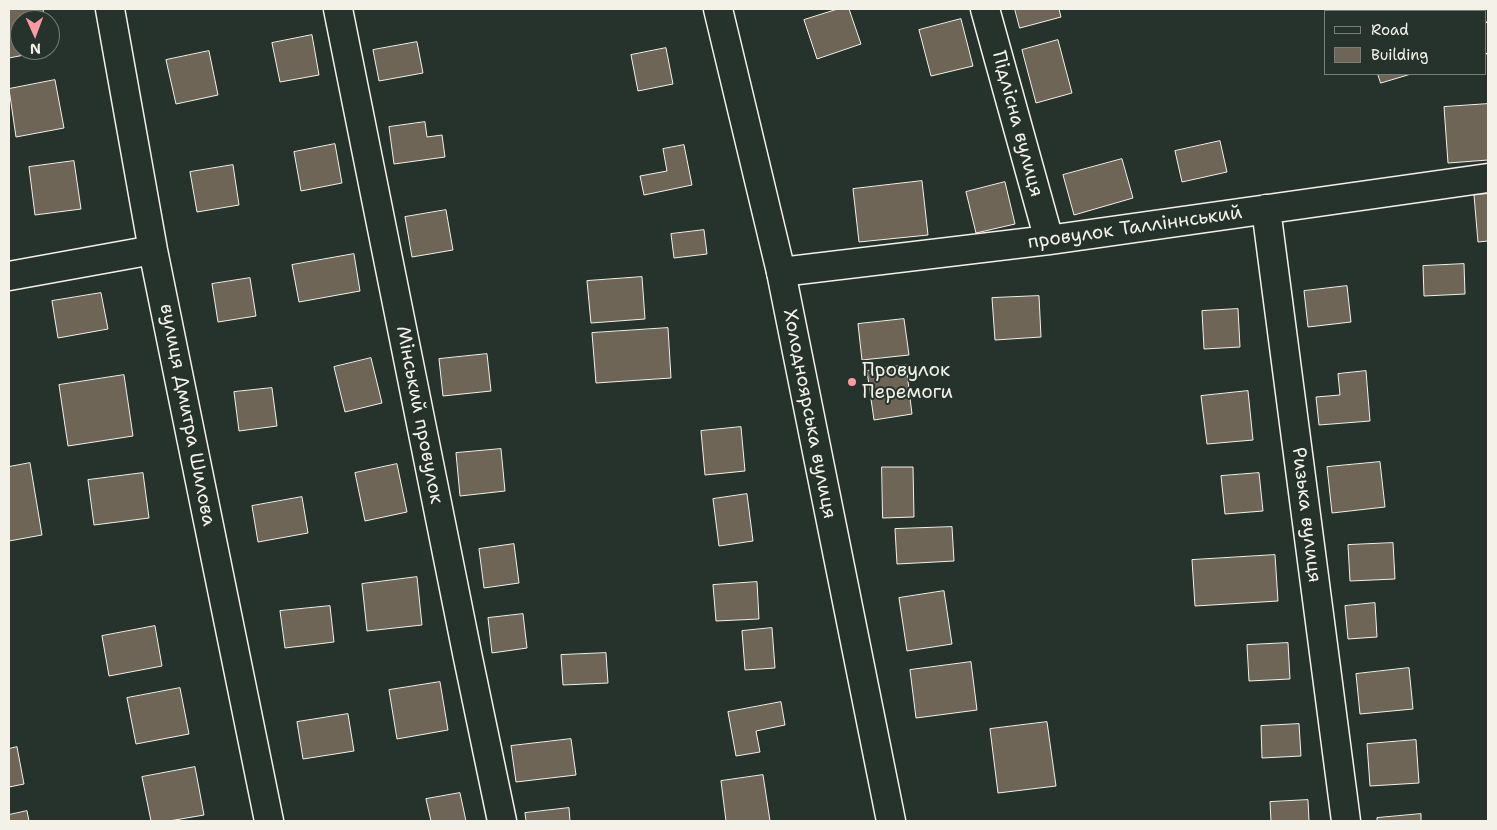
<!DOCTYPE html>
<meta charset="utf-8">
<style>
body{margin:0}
#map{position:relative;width:1497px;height:830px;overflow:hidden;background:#26332d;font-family:"Shantell Sans",sans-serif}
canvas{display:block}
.frame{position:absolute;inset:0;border:10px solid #f4f1e8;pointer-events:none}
.legend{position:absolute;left:1324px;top:10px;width:162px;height:65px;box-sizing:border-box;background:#26332d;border:1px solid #787f78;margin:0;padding:6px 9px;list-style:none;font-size:15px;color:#f4f1e8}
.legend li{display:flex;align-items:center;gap:10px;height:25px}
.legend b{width:25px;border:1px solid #787f78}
.north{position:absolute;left:10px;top:10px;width:50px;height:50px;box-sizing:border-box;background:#26332d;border:1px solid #787f78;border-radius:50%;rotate:178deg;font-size:14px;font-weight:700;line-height:20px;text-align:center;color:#f4f1e8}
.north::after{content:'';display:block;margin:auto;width:18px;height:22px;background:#ff9aa2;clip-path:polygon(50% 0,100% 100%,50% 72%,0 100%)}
</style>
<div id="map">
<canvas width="1497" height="830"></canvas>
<div class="frame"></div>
<ul class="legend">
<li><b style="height:6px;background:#26332d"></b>Road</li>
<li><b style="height:14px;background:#6e6557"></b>Building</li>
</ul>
<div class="north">N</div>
</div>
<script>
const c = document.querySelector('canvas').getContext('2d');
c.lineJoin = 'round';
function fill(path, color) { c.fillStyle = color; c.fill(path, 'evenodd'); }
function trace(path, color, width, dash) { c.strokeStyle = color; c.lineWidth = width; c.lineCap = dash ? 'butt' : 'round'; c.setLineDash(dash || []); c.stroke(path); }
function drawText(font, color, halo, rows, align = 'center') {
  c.font = font + ' "Shantell Sans",sans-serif'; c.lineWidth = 4; c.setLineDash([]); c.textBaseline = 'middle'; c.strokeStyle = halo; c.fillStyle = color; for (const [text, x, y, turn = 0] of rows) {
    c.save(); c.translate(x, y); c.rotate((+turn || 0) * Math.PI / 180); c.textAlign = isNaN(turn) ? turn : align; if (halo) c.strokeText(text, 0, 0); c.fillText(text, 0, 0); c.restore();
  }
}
const building = new Path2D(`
 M9 9H43L45 20H20V50H50L9 58Z
 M838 9H849L861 44 817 59 804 20Z
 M1015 9H1059L1061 17 1020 28Z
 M961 19 973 66 931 76 919 30Z
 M312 35 319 75 280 82 272 43Z
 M1058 40 1072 93 1036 103 1022 50Z
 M417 42 423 73 379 81 373 50Z
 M666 48 673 84 638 91 631 55Z
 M209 51 218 95 176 104 166 60Z
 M1378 74H1411L1381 83Z
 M55 80 64 128 16 137 9 89Z
 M1488 104V160L1448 163 1444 107Z
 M425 122 427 137 442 135 445 157 394 164 389 127Z
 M1220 141 1227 172 1182 182 1175 151Z
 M335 144 342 183 301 191 294 152Z
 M684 145 692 185 644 195 640 176 667 171 663 149Z
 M1122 159 1133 198 1074 215 1063 175Z
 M74 161 81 209 35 215 29 167Z
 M233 165 239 205 197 212 190 172Z
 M922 181 928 235 859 242 853 189Z
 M1005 182 1015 224 976 233 966 192Z
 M1488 194V241L1478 242 1474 195Z
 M446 210 453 250 412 257 405 217Z
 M704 230 707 254 674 258 671 234Z
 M354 254 360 291 299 302 292 265Z
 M1464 264 1465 294 1424 296 1423 266Z
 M642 277 645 319 591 323 587 281Z
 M250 278 256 316 218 322 212 284Z
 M1347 286 1351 322 1308 327 1304 291Z
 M101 293 108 329 58 338 52 301Z
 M1039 296 1041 337 995 340 992 298Z
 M1238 309 1240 347 1204 349 1202 311Z
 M904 319 909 355 862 360 858 324Z
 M668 328 671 378 596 383 592 333Z
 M487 354 491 391 443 396 439 359Z
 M371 358 382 403 345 412 334 367Z
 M906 365 912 414 874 420 867 371Z
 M1366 371 1370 421 1319 425 1316 397 1340 395 1338 374Z
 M124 375 133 436 68 446 59 385Z
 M272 388 277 426 239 431 234 392Z
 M1248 391 1253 440 1207 444 1201 396Z
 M741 427 745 471 705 475 701 431Z
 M501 449 505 491 460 496 456 453Z
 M1380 462 1385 507 1332 513 1327 467Z
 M30 463 42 535 9 541V467Z
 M397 464 407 512 365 521 355 473Z
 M882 467H913L914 517 883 518Z
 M143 473 149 518 94 525 88 480Z
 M1259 473 1263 511 1225 514 1221 476Z
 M747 494 753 541 719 546 713 499Z
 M302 497 308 533 258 542 252 506Z
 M952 527 954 561 897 564 895 529Z
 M1393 543 1395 579 1350 581 1348 545Z
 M514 544 519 583 484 588 479 549Z
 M1275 555 1278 601 1195 606 1192 560Z
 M417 577 422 625 367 631 362 584Z
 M757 582 759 619 716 621 713 585Z
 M944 591 952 644 907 651 899 598Z
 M1375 603 1377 637 1348 639 1345 606Z
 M330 606 334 642 285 648 280 611Z
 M523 614 527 648 492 653 488 618Z
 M155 626 162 666 109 676 102 636Z
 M772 628 775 668 745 670 742 631Z
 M1288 643 1290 679 1249 681 1247 645Z
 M606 653 608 683 563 685 561 655Z
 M971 662 977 710 916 718 910 670Z
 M1409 668 1413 709 1360 714 1356 674Z
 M440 682 448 730 397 739 389 690Z
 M180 688 189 734 136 744 127 698Z
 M781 702 785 725 756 731 760 752 736 756 728 712Z
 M348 714 354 751 303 759 297 722Z
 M1047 722 1056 786 998 793 990 729Z
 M1299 724 1301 756 1262 758 1261 726Z
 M571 739 576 775 516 782 511 746Z
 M1416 740 1419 783 1370 786 1367 744Z
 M17 747 24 784 9 787V749Z
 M195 767 204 815 169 821H151L142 777Z
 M763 775 770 821H726L721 781Z
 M460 793 466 821H431L426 799Z
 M1308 800 1309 821H1271L1270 802Z
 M569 808 570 821H526L525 813Z
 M27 811 29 821H9V815Z
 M1421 814V821H1377V818Z`);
const minor = new Path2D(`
 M110 9 153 250 269 821
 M338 9 468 658 502 821
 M985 9 1049 240
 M1455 9 1457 11
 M1486 37 1488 39
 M1266 209 1346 821
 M781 272 1049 240 1488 178
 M9 276 153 250`);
const major = new Path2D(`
 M718 9 781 272 891 821`);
const markers = [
 [852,382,5,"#ff9aa2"]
];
const streetNames = [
 ["Підлісна вулиця",1017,124,75],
 ["провулок Талліннський",1135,228,-8],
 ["Холодноярська вулиця",809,414,79],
 ["вулиця Дмитра Шилова",187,415,79],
 ["Мінський провулок",419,415,79],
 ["Ризька вулиця",1306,515,83]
];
const poiNames = [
 ["Провулок",862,371],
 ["Перемоги",862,393]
];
fill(building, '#6e6557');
trace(building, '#f4f1e8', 1);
trace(minor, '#f4f1e8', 31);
trace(major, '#f4f1e8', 31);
trace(minor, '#26332d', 28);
trace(major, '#26332d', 28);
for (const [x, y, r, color] of markers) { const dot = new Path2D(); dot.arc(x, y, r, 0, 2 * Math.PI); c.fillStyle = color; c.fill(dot); trace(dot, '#26332d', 2); }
drawText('19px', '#f4f1e8', '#26332d', streetNames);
drawText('19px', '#f4f1e8', '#26332d', poiNames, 'left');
</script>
